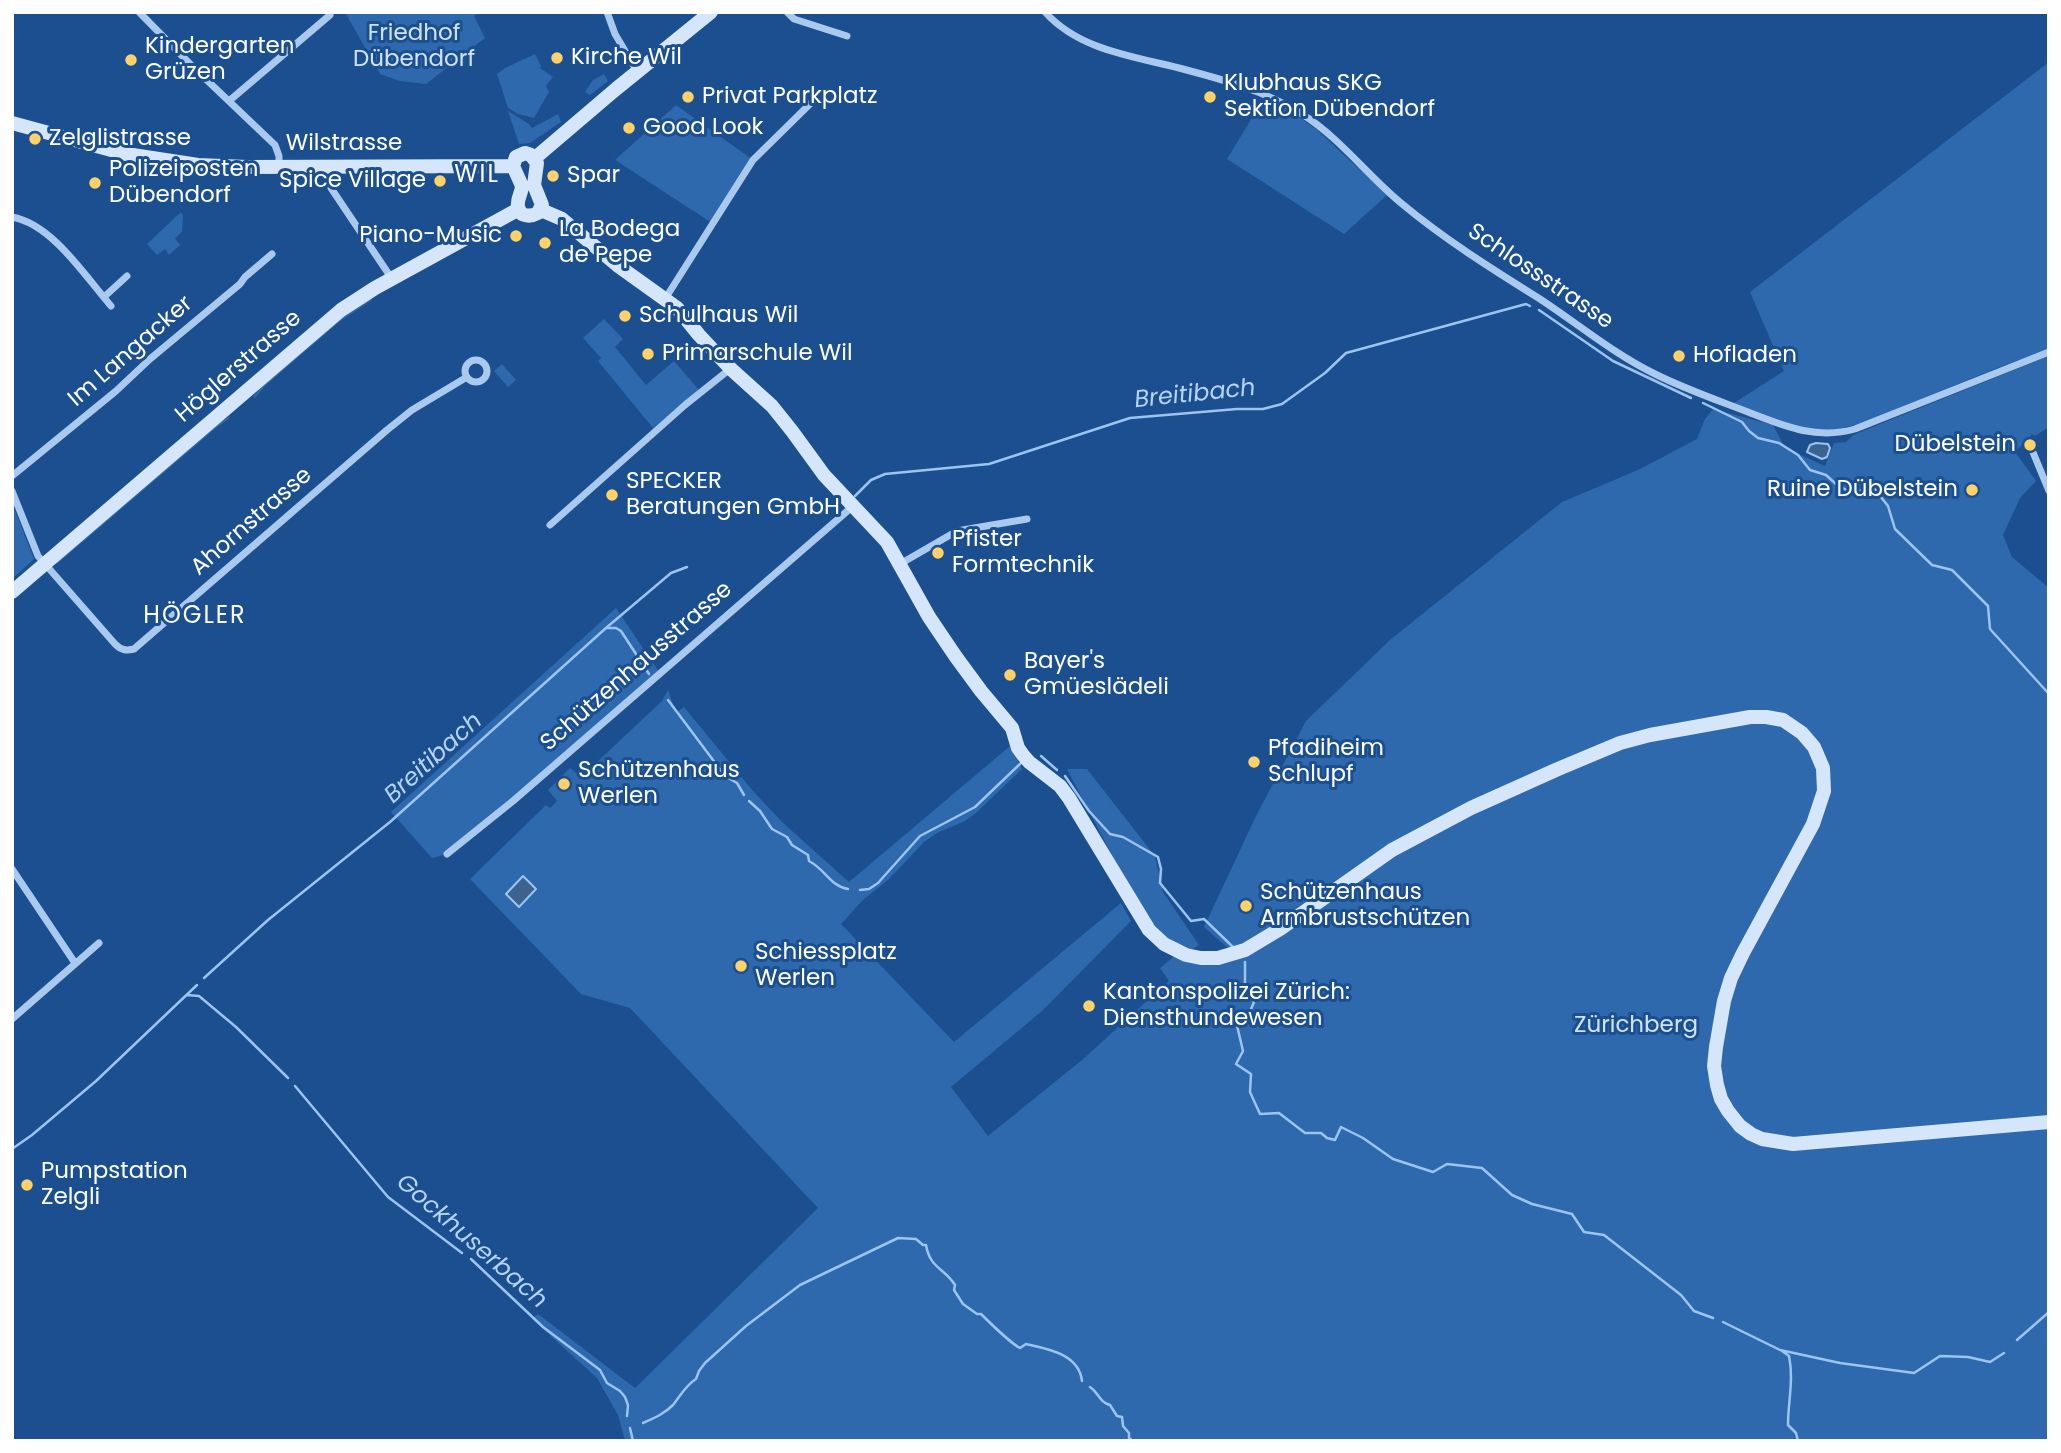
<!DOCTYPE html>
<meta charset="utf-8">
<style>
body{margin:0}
#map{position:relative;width:2061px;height:1453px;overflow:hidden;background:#1b4f8f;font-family:Poppins,sans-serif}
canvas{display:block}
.frame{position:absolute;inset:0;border:14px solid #fff;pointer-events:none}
</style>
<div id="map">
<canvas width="2061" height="1453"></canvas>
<div class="frame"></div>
</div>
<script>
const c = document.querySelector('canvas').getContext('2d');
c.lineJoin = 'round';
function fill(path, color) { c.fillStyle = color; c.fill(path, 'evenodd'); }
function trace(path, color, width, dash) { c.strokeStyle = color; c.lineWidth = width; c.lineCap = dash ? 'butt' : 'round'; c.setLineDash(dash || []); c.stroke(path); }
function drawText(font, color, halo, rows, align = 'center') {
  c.font = font + ' Poppins,sans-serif'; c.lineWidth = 6; c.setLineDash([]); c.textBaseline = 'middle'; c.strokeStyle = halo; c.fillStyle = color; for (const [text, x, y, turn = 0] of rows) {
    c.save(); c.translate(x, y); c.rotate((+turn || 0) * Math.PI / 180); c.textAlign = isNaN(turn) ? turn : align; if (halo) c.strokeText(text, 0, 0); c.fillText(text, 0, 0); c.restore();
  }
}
const green = new Path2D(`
 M345 12H481L474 16 485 38 426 84 400 81 380 74Z
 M535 54 541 66 540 68 553 77 546 86 549 92 534 118 518 114 508 108 497 74 505 68Z
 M2049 62V349L1992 370 1860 424C1847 427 1835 430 1822 430 1792 430 1762 414 1734 403L1784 371 1750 292Z
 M604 74 608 81 590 95 585 92 593 80Z
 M1263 100 1293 113 1316 129 1387 195 1344 234 1227 159Z
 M676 105 753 160 712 223 615 160Z
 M508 111 529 124 532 128 558 114 561 122 530 143 519 144Z
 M181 212 183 216 182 232 175 238 180 245 169 255 165 249 157 255 147 244Z
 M370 298 372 300 339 322 265 386 255 398 253 397 263 385 338 320Z
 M604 319 623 339 615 347 646 385 674 361 699 390 653 428 598 361 601 358 583 338Z
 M2049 356V427L2035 436 2032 434 2015 452 2036 481 2020 498 2003 535 2012 557 2049 588V1441H625L618 1415 597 1378 532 1319 538 1314 635 1388 818 1208 630 1008 581 994 470 879 546 805 550 808 557 801 548 790 570 768 578 775 598 761 662 701 668 690 676 713 684 707 753 791 782 822 849 882 1010 746 1022 769 976 813 965 821 937 833 924 842 888 880 863 900 841 924 954 1042 1121 903 1131 921 1042 1011 951 1087 988 1136 1082 1060 1169 981 1160 968 1179 952 1164 938 1137 903 1067 769H1087L1155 856 1163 892 1199 945 1188 952 1214 954 1230 950 1204 927 1255 818 1306 721 1390 640 1562 502 1638 470 1697 439 1705 419 1713 409 1773 425 1785 448 1825 466 1834 443 1846 442 1853 435Z
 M502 364 516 380 508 387 494 371Z
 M230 416 229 419 216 428 57 564 58 560 217 424Z
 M12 503 34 559 12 579Z
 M616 608 659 672 447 854 432 858 391 812Z`);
const water = new Path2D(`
 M1816 443 1828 444 1830 448 1827 457 1822 459 1807 452 1810 445Z
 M523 876 536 889 519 907 506 894Z`);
const stream = new Path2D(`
 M1539 310 1613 361 1691 398
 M1703 403 1742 422 1749 431 1758 438 1779 443 1798 455 1810 470 1826 475 1837 485 1852 493 1873 487 1888 506 1895 529 1932 565 1952 570 1988 606 1990 629 2049 694
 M855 496 871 480 885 474 989 464 1130 418 1237 409H1263L1282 404 1325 373 1346 353 1526 304 1530 306
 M607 628H616L621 631 649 674
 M668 700 725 776 737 783 744 795
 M1041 756 1057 770
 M1065 776 1089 811 1110 834 1123 837 1158 857 1161 869 1160 883 1191 921 1204 919 1234 948
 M749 801 760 811 772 829 787 837 792 845 808 855 809 861C825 869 830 886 848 889
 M860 890 869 889 878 883 920 836 975 807 1021 763
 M1245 962V986L1254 1002 1249 1014 1235 1017 1243 1051 1236 1064 1251 1074 1250 1092 1260 1114 1279 1113 1305 1133H1321L1327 1138 1335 1140 1341 1127 1363 1138 1393 1159 1433 1172 1447 1164 1482 1168 1512 1195 1532 1204 1572 1214 1584 1232 1604 1235 1681 1295 1694 1311 1713 1318
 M204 978 268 920 390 822 606 628 671 573 687 567
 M187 995 199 996 236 1027 288 1078
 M295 1086 388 1197 462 1253
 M12 1149 32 1135 96 1081 197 985
 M471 1259 543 1327 600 1370 607 1383 620 1391 625 1397 628 1405 627 1416
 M1723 1322 1780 1350 1840 1363 1914 1373 1940 1356 1968 1357 1990 1362 2004 1353
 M2017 1340 2049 1312
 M1782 1351 1789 1356C1794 1379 1788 1402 1788 1425L1796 1433 1798 1441
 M1090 1387C1099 1393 1099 1402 1110 1405L1117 1416 1122 1417 1123 1426 1129 1433V1438L1133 1441
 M643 1423C654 1418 664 1414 673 1405 680 1396 686 1385 696 1379L699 1371 705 1363 746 1326 800 1285 898 1238 916 1239 923 1245H926C930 1269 945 1268 955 1285L954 1290 963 1304 977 1314H981C989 1322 1012 1344 1020 1348L1026 1344C1048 1349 1079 1354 1082 1381
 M630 1428 633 1441`);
const street = new Path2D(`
 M139 12 192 66 275 145 279 156V167
 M607 12 615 34 637 71
 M787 12 794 19 847 36
 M1045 12C1079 50 1132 56 1179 68 1221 79 1266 91 1302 114 1340 138 1367 175 1401 203 1444 239 1492 269 1540 299 1578 324 1614 354 1655 374 1685 389 1717 400 1748 412 1784 426 1816 440 1855 429L2049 352
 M229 101 330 15
 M329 167 331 188 392 279
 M12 217C52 224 85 276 111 306
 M104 297 127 276
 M665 299 753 160 812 102
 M465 371a11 11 0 1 1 22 0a11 11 0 1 1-22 0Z
 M2030 445 2049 491
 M12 476 116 391 150 359 240 284 245 277 272 254
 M12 491 38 556 115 644C121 650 126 651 134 649L387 430 412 410 467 377
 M550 525 685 405 730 369
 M900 564 957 531 1027 519
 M447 854 513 801 852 507
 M12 869 75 963
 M12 1019 99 943`);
const secondary = new Path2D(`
 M12 123 126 154 198 165 247 167 513 166
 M525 153 531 155 537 163 534 185 542 205 538 213C529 218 516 216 518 203 518 197 522 192 522 186L513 166 516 157Z
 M535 158 616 89 711 12
 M541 210 562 219 617 265 677 308 699 335 731 369 772 406 792 431 824 475 887 542 929 617 956 657 981 691 1012 728 1018 748 1023 755 1029 762 1060 786 1069 798 1149 930 1164 944 1186 955 1201 958H1218L1245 950 1280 929 1392 850 1471 808 1558 769 1620 743 1650 735 1750 717H1766L1783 720 1802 733 1814 747 1823 768 1824 791 1813 824 1743 953 1731 978 1724 1001 1716 1047 1714 1066 1717 1085 1721 1099 1728 1111 1740 1126 1751 1134 1762 1139 1793 1144 2049 1122
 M12 592 341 310 375 288 519 209`);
const markers = [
 [557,58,7,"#ffd166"],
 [131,60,7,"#ffd166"],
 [688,97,7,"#ffd166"],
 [1210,97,7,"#ffd166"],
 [629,128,7,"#ffd166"],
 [35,139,7,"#ffd166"],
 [553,176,7,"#ffd166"],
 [440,181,7,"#ffd166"],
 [95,183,7,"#ffd166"],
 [516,236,7,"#ffd166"],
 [545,243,7,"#ffd166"],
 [625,316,7,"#ffd166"],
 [648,354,7,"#ffd166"],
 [1679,356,7,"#ffd166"],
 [2030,445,7,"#ffd166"],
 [1972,490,7,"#ffd166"],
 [612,495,7,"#ffd166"],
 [938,553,7,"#ffd166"],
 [1010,675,7,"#ffd166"],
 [1254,762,7,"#ffd166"],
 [564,784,7,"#ffd166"],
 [1246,906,7,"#ffd166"],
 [741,966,7,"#ffd166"],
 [1089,1006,7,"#ffd166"],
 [27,1185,7,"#ffd166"]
];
const parkNames = [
 ["Friedhof",414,34],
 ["Dübendorf",414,60],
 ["Zürichberg",1636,1026]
];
const poiNames = [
 ["Kindergarten",145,47],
 ["Grüzen",145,73],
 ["Kirche Wil",571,58],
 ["Klubhaus SKG",1224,84],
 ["Sektion Dübendorf",1224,110],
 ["Privat Parkplatz",702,97],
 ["Good Look",643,128],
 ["Zelglistrasse",49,139],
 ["Polizeiposten",109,170],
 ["Dübendorf",109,196],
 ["Spar",567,176],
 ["Spice Village",426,181,"right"],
 ["La Bodega",559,230],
 ["de Pepe",559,256],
 ["Piano-Music",502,236,"right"],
 ["Schulhaus Wil",639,316],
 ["Primarschule Wil",662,354],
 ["Hofladen",1693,356],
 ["Dübelstein",2016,445,"right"],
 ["SPECKER",626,482],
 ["Beratungen GmbH",626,508],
 ["Ruine Dübelstein",1958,490,"right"],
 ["Pfister",952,540],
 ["Formtechnik",952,566],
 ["Bayer's",1024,662],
 ["Gmüeslädeli",1024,688],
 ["Pfadiheim",1268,749],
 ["Schlupf",1268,775],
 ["Schützenhaus",578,771],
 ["Werlen",578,797],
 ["Schützenhaus",1260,893],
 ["Armbrustschützen",1260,919],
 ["Schiessplatz",755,953],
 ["Werlen",755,979],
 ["Kantonspolizei Zürich:",1103,993],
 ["Diensthundewesen",1103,1019],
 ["Pumpstation",41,1172],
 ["Zelgli",41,1198]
];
const streetNames = [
 ["Wilstrasse",344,144],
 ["Schlossstrasse",1540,277,34],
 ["Im Langacker",131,352,-41],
 ["Höglerstrasse",239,367,-41],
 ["Ahornstrasse",252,522,-41],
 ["Schützenhausstrasse",637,667,-41]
];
const neighbourhoodNames = [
 ["WIL",477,176],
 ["HÖGLER",195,617]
];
const waterNames = [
 ["Breitibach",1195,395,-6],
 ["Breitibach",434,759,-42],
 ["Gockhuserbach",471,1242,41]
];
fill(green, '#2e69ad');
fill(water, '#3c6290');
trace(water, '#9cc4f0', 2);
trace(stream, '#9cc4f0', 2.5);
trace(street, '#a9c9ee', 7);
trace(secondary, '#d6e6fa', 14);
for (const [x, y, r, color] of markers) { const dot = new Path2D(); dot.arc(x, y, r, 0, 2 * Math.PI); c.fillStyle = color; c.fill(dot); trace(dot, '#1b4f8f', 2.5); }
drawText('23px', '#cfe3fa', '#1b4f8f', parkNames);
drawText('23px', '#fff', '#1b4f8f', poiNames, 'left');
drawText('23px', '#fff', '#1b4f8f', streetNames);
c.letterSpacing = '2px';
drawText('24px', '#fff', '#1b4f8f', neighbourhoodNames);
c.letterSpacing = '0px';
drawText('italic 24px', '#b5d3f5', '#1b4f8f', waterNames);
</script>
